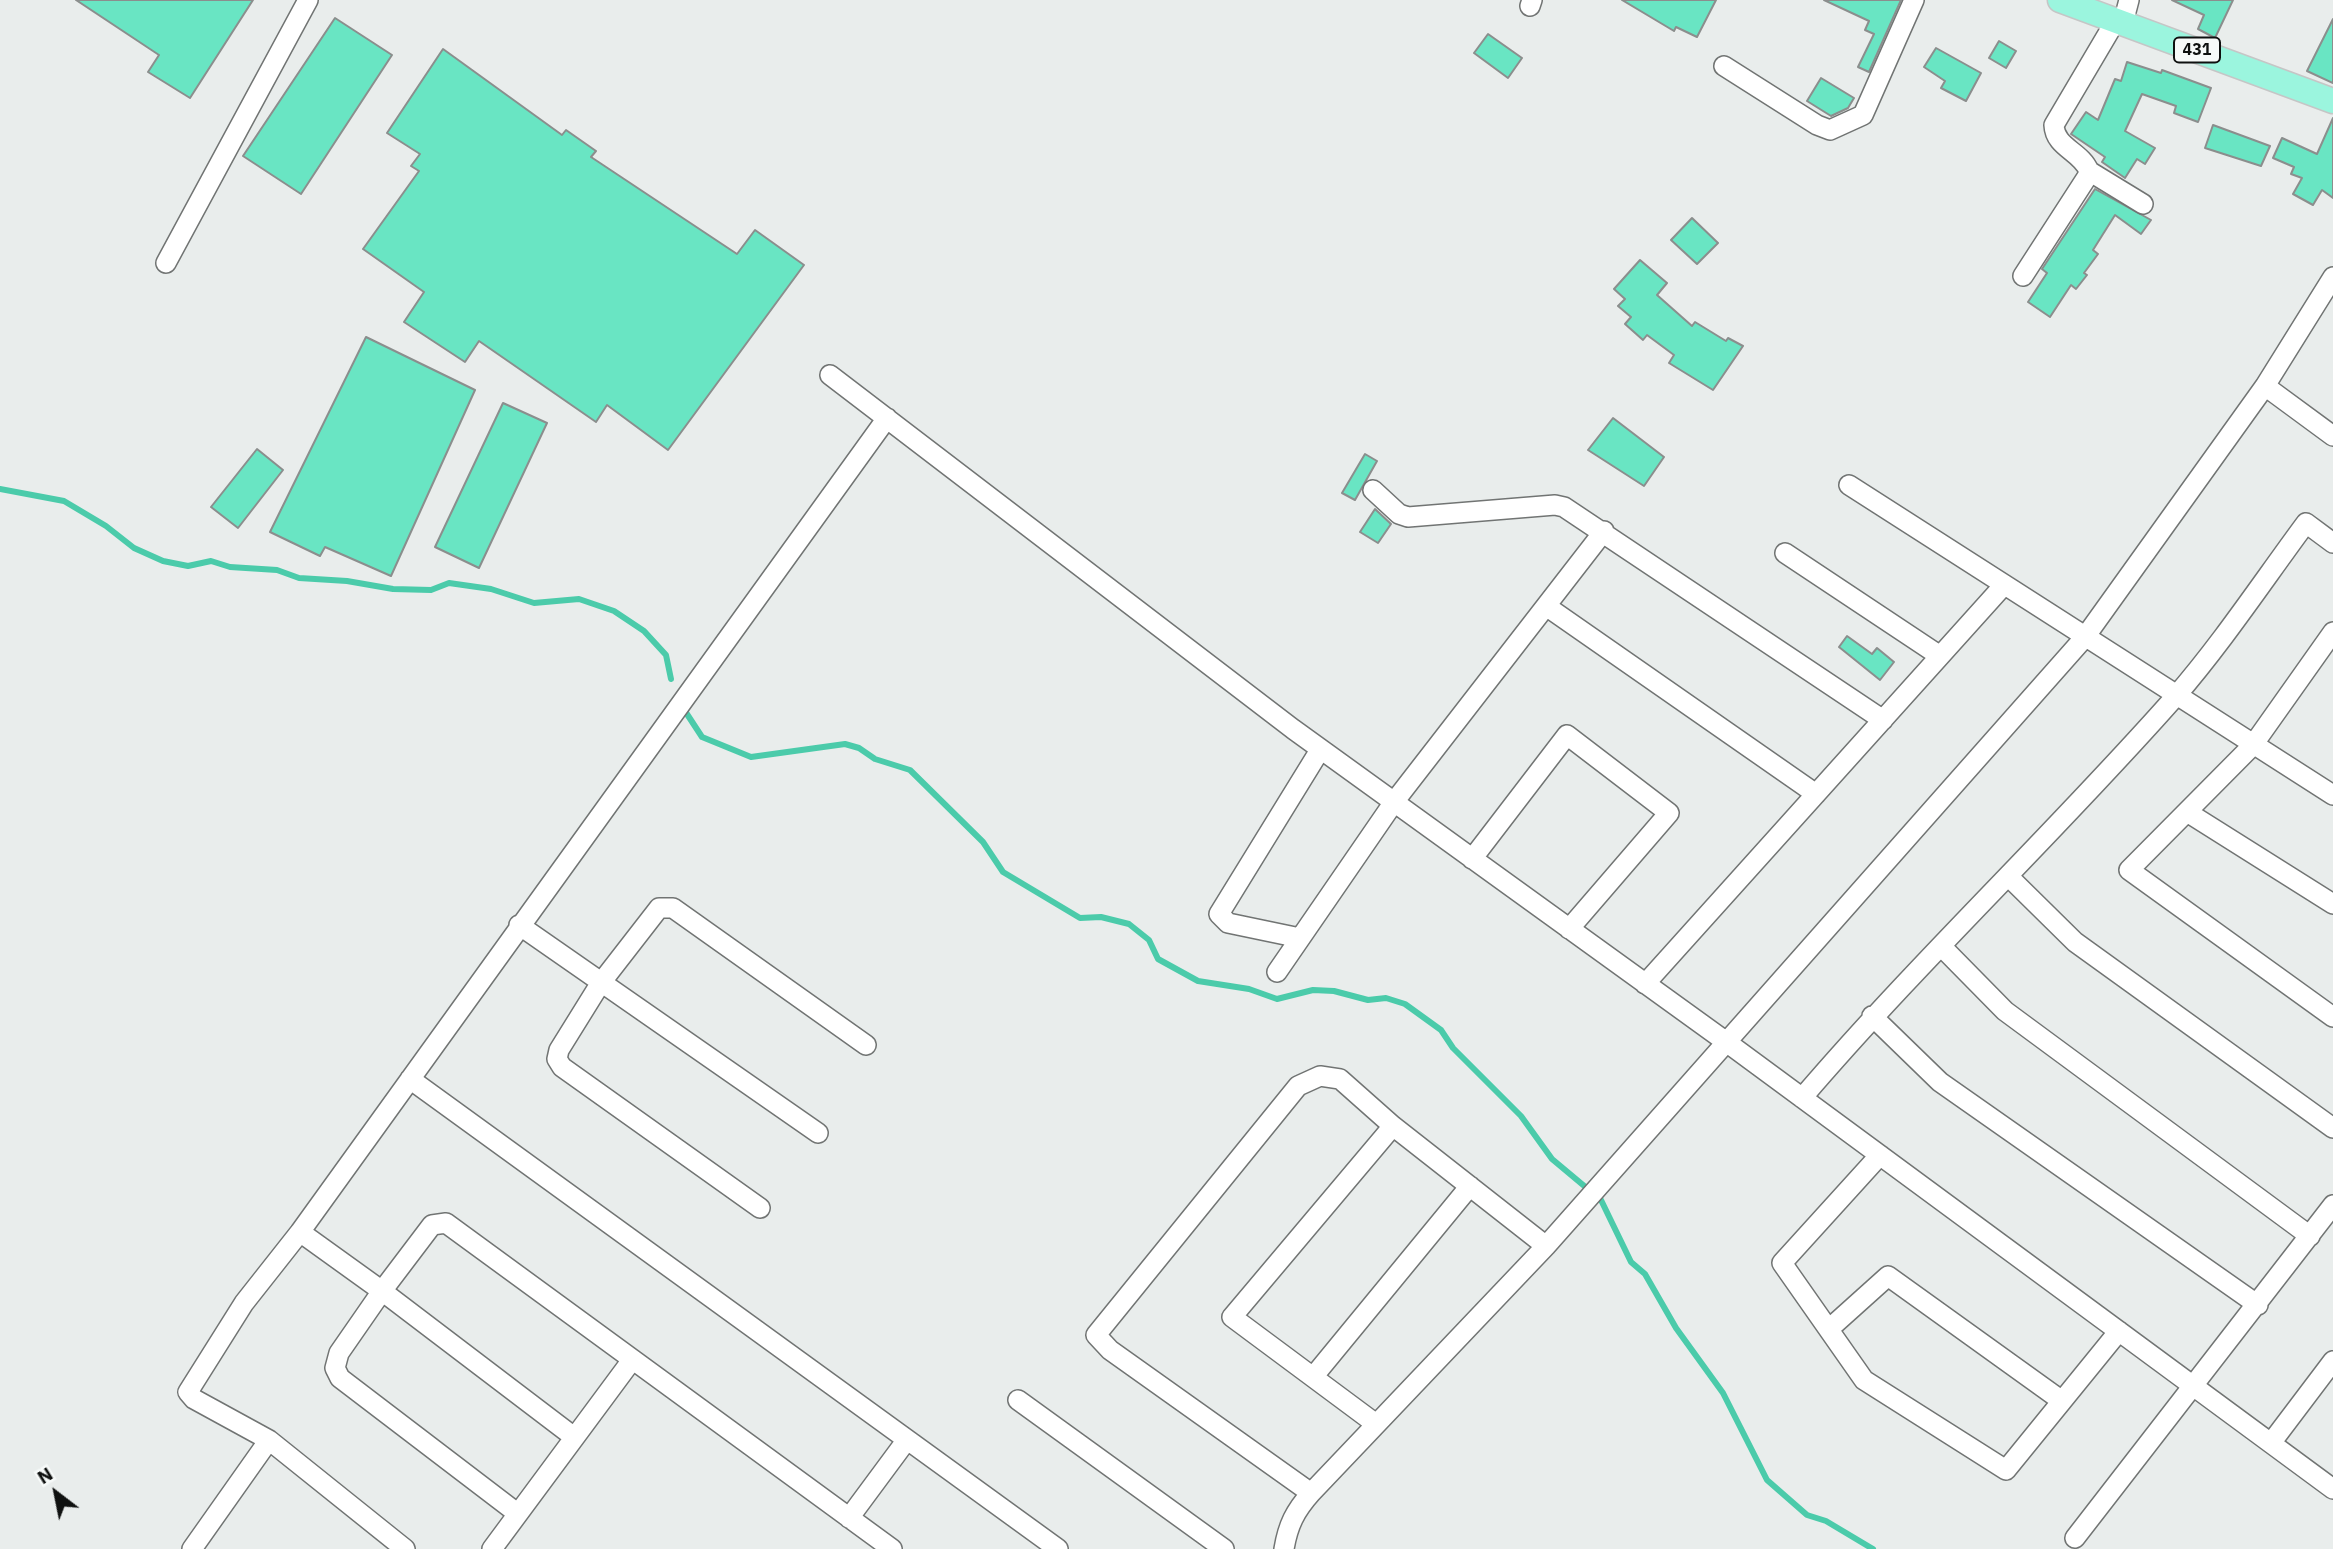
<!DOCTYPE html>
<style>
body{margin:0}
#map{position:relative;width:2333px;height:1549px;overflow:hidden;background:#e9edec;font-family:"IBM Plex Sans",sans-serif}
canvas{display:block}
.north{position:absolute;left:21px;top:1458px;width:70px;height:70px;-webkit-text-stroke:5px #f7faf9;paint-order:stroke;rotate:328deg;font-size:19px;font-weight:700;line-height:28px;text-align:center;color:#0f1110}
.north::after{content:'';display:block;margin:auto;width:24px;height:32px;background:#0f1110;clip-path:polygon(50% 0,100% 100%,50% 72%,0 100%)}
</style>
<div id="map">
<canvas width="2333" height="1549"></canvas>
<div class="north">N</div>
</div>
<script>
const c = document.querySelector('canvas').getContext('2d');
c.lineJoin = 'round';
function trace(path, color, width, dash) { c.strokeStyle = color; c.lineWidth = width; c.lineCap = dash ? 'butt' : 'round'; c.setLineDash(dash || []); c.stroke(path); }
function fill(path, color) { c.fillStyle = color; c.fill(path, 'evenodd'); }
function drawText(font, color, halo, rows, align = 'center') {
  c.font = font + ' "IBM Plex Sans",sans-serif'; c.lineWidth = 5; c.setLineDash([]); c.textBaseline = 'middle'; c.strokeStyle = halo; c.fillStyle = color; for (const [text, x, y, turn = 0] of rows) {
    c.save(); c.translate(x, y); c.rotate((+turn || 0) * Math.PI / 180); c.textAlign = isNaN(turn) ? turn : align; if (halo) c.strokeText(text, 0, 0); c.fillText(text, 0, 0); c.restore();
  }
}
const stream = new Path2D(`
 M0 489 64 501 106 526 134 548 163 561 188 566 211 561 230 567 277 570 299 578 347 581 393 589 431 590 449 583 491 589 534 603 579 599 614 611 644 631 666 655 671 679
 M685 711 702 737 751 757 845 744 859 748 875 759 910 770 983 842 1003 872 1080 918 1101 917 1129 924 1149 940 1158 959 1198 981 1249 989 1277 999 1313 990 1334 991 1368 1000 1386 998 1405 1004 1441 1030 1453 1048 1521 1116 1552 1159 1601 1200 1631 1262 1645 1274 1676 1328 1723 1393 1767 1480 1807 1515 1826 1521 1873 1549`);
const building = new Path2D(`
 M76 0H253L190 98 148 72 159 55Z
 M1622 0H1716L1697 37 1676 27 1674 31Z
 M1824 0H1901L1869 72 1858 67 1874 34 1865 30 1869 21Z
 M2172 0H2233L2215 38 2198 29 2204 15Z
 M335 18 392 55 301 194 243 156Z
 M2333 19V83L2307 71Z
 M1488 34 1522 58 1508 78 1474 53Z
 M1999 41 2016 51 2006 68 1989 58Z
 M1936 48 1981 73 1966 101 1941 88 1945 81 1924 67Z
 M443 49 562 135 566 130 596 151 591 157 737 254 755 230 804 265 668 450 607 405 596 422 479 341 465 362 404 322 424 292 363 249 419 171 411 166 420 154 387 133Z
 M2127 62 2161 73 2162 70 2211 88 2198 122 2174 113 2176 106 2142 94 2125 131 2155 148 2145 164 2137 159 2125 178 2102 162 2105 157 2071 134 2086 112 2098 120 2115 79 2121 81Z
 M1821 78 1854 98 1848 108 1831 116 1807 101Z
 M2333 118V198L2322 190 2313 205 2293 194 2302 178 2291 174 2294 167 2273 158 2282 138 2317 154Z
 M2213 125 2270 146 2261 166 2205 148Z
 M2095 189 2151 220 2141 234 2115 215 2093 250 2098 254 2084 273 2087 275 2076 289 2071 285 2050 317 2028 302 2047 273 2042 269Z
 M1692 218 1718 243 1697 264 1671 240Z
 M1640 260 1667 283 1657 295 1692 326 1695 322 1726 341 1728 338 1743 346 1713 390 1669 363 1674 355 1647 335 1643 340 1625 324 1631 317 1618 306 1625 299 1614 289Z
 M366 337 475 390 391 576 325 547 320 556 270 532Z
 M503 403 547 423 479 568 435 547Z
 M1613 418 1664 457 1644 486 1588 450Z
 M257 449 283 470 238 528 211 507Z
 M1365 454 1377 461 1355 500 1342 493Z
 M1375 509 1391 524 1378 543 1360 532Z
 M1847 636 1872 654 1877 648 1894 662 1880 680 1839 647Z`);
const minor = new Path2D(`
 M1530 6 1532 0
 M2123 23 2129 0
 M1724 66 1817 125 1830 130 1863 115 1914 0
 M2089 171 2143 204
 M166 263 308 0
 M2023 276 2087 177 2089 171C2081 151 2055 148 2054 125L2116 20
 M830 375 1293 729 1725 1041 2333 1489
 M2265 386 2333 436
 M887 418 300 1232 382 1291 432 1225 446 1223 892 1549
 M1849 485 2333 795
 M1373 490 1399 514 1408 517 1555 505 1564 507 1883 720
 M1785 553 1940 656
 M1546 606 1816 794
 M2333 632 2253 745 2129 870 2333 1017
 M2187 812 2333 904
 M1472 859 1567 735 1669 813 1569 929
 M2008 876 2075 942 2333 1128
 M519 925 818 1133
 M1300 938 1228 923 1219 914 1320 750
 M1942 947 2005 1011 2310 1236
 M1277 972 1394 802 1604 531
 M1645 984 2004 585
 M1872 1016 1940 1082 2258 1305
 M410 1079 1058 1549
 M1802 1098C1921 959 2054 834 2175 697 2222 643 2263 581 2306 523L2333 543
 M1880 1155 1782 1263 1864 1380 2006 1470 2119 1331
 M760 1208 562 1067 557 1059 559 1050 600 984 659 908H673L866 1045
 M300 1232 244 1303 188 1392 194 1399 269 1440 405 1549
 M1829 1329 1888 1276 2062 1401
 M1313 1377 1470 1186
 M1018 1400 1224 1549
 M1376 1424 1232 1317 1393 1126
 M2271 1443 2333 1361
 M1311 1493 1546 1246 2085 637 2265 386 2333 277
 M517 1513 340 1378 335 1368 339 1353 382 1291 574 1437
 M849 1518 906 1441
 M2075 1538 2333 1205
 M192 1549 269 1440
 M492 1549 632 1360
 M1284 1549C1288 1525 1295 1511 1311 1493L1110 1350 1096 1335 1298 1086 1320 1076 1340 1079 1393 1126 1546 1246`);
const major = new Path2D(`
 M2060 0 2333 101`);
const shields = [
 [2197,50,46]
];
const shieldNames = [
 ["431",2197,50]
];
trace(stream, '#4bcbaa', 6);
fill(building, '#69e5c3');
trace(building, '#8b8e8d', 2);
trace(minor, '#717473', 22);
trace(major, '#c5c6c6', 27);
trace(minor, '#fff', 19);
trace(major, '#9bf5de', 24);
for (const [x, y, w] of shields) { const box = new Path2D(); box.roundRect(x - w / 2, y - 12.5, w, 25, 5); c.fillStyle = '#f7faf9'; c.fill(box); trace(box, '#0f1110', 2); }
drawText('bold 16px', '#0f1110', null, shieldNames);
</script>
